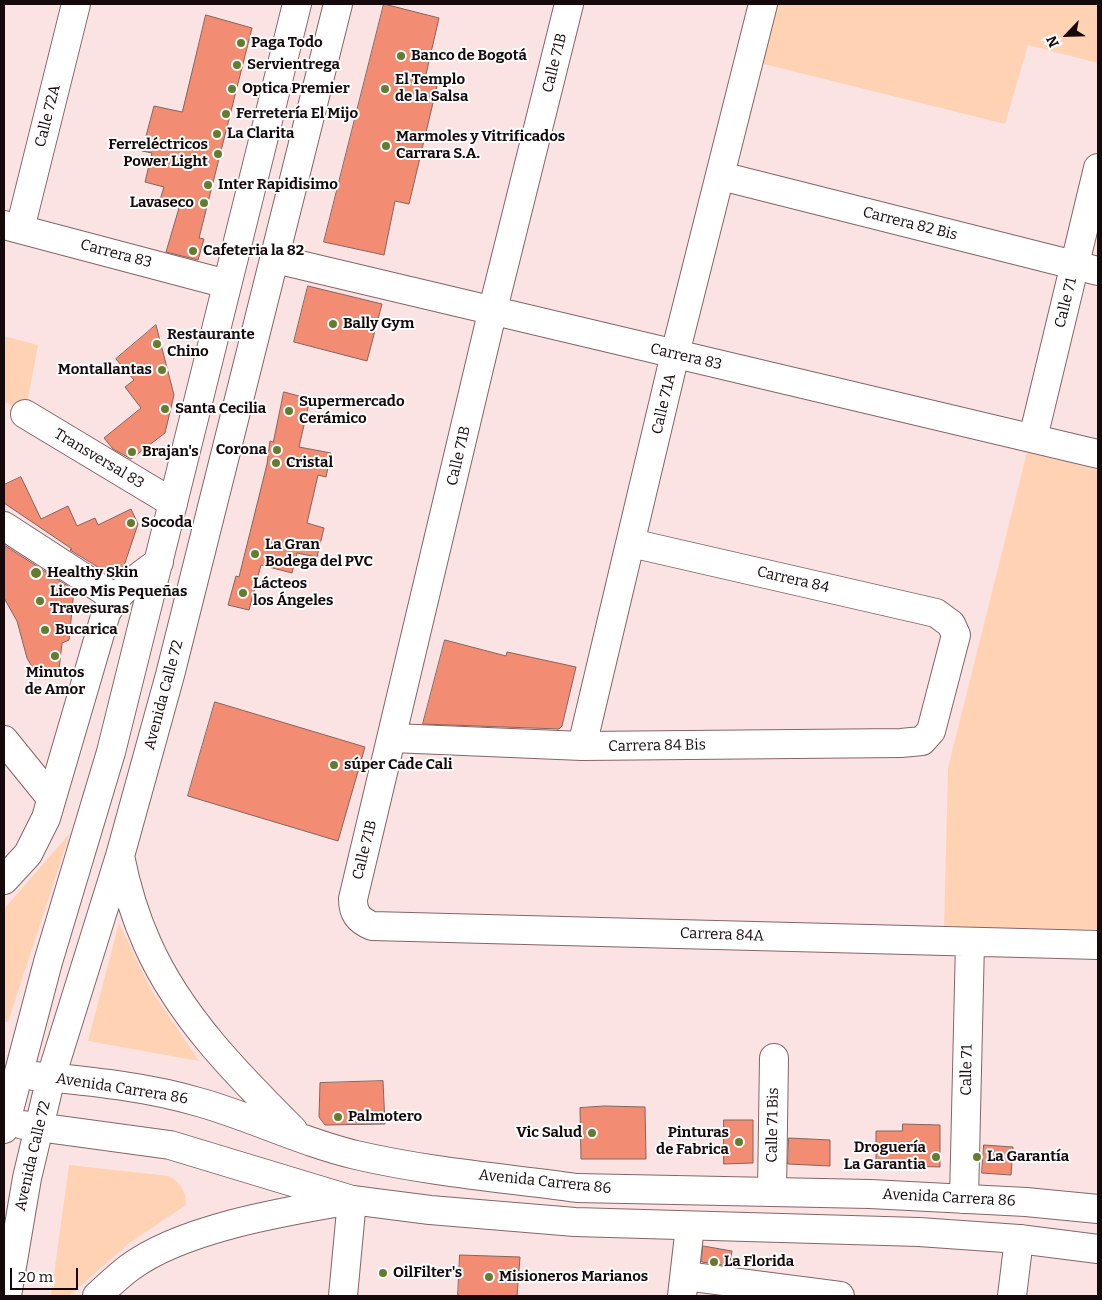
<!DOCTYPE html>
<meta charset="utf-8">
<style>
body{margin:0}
#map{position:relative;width:1102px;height:1300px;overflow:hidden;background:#fbe3e4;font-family:Bitter,serif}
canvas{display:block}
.frame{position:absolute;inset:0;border:5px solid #16090b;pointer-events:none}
.north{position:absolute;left:1042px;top:10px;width:50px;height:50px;-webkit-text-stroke:4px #fff;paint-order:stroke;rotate:246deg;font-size:14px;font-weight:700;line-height:20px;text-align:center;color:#16090b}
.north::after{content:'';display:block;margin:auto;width:18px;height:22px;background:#16090b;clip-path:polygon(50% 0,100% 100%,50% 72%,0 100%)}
.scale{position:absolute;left:10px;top:1268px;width:68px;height:22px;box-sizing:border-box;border:2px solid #16090b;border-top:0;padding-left:6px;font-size:15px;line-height:18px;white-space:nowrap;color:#16090b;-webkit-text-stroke:4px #fff;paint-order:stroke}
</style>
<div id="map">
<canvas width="1102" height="1300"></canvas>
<div class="frame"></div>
<div class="north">N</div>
<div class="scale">20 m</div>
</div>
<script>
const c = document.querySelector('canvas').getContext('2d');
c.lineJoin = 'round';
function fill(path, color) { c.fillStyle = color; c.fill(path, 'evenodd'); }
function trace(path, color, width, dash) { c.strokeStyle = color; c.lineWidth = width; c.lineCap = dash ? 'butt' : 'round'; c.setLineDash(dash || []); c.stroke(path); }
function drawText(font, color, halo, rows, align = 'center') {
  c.font = font + ' Bitter,serif'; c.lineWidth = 4; c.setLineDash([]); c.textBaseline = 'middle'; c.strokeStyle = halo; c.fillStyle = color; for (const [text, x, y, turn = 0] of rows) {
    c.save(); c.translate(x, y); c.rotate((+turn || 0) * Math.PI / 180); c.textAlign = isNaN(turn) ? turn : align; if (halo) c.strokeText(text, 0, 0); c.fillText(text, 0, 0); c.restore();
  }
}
const green = new Path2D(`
 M774 4H1098V63L1028 45 1005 124 760 63Z
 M4 336 38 345 25 414 4 401Z
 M1027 452 1098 470V929L944 928 948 768Z
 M70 833 8 1022H4V909Z
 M119 923 151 990 199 1061 88 1041Z
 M69 1165 169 1176C181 1183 186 1191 186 1205L128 1244 69 1296H51Z`);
const building = new Path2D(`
 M384 4 439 18 424 83 437 86 409 204 395 201 384 255 324 242Z
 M206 15 252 28 199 238 204 239 198 260 166 252 179 208 159 203 164 187 145 182 152 153 142 151 154 106 182 112Z
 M308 286 382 304 367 361 294 342Z
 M156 325 174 395 165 433 131 459 113 449 104 438 141 408 125 387 134 380 116 359Z
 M284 392 310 399 299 447 331 453 326 477 318 475 307 523 324 528 317 557 297 553 292 573 261 565 249 610 228 605 236 576 239 577 267 464 270 441 273 442Z
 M21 477 41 519 68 506 77 526 95 518 98 525 131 509 138 524 123 569 117 575H111L70 550 72 549 4 503V485Z
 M4 545 74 590 69 640 62 643 59 669 39 679 27 658 17 621 4 598Z
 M445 640 506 656 507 652 576 667 562 726 559 729 423 724Z
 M215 702 365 747 338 841 188 796Z
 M383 1081 385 1124 325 1125 319 1117 320 1083Z
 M604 1106 645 1107 646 1159H581L580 1108Z
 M724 1120H753V1163L724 1164Z
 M903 1124 940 1125V1167L876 1165V1131H902Z
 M789 1138 830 1140V1166L788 1164Z
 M984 1145 1013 1147 1011 1175 982 1173Z
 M703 1246 732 1251 729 1266 702 1262Z
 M460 1255 520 1257 517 1296H458Z`);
const minor = new Path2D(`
 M569 4 493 309 353 899C353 913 358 920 372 926L1098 945
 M721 176 1098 271
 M4 225 227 284
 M20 229 76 4
 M275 259 1098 454
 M25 414 173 503
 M1033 438 1098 168
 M4 526 115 598
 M393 738 582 746 901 743 922 741 931 731 956 635 951 624 936 613 631 543
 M4 740 51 798
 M582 746 675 354 763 4
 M772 1192 774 1058
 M964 1199 970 942
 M685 1276 840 1296
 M343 1296 352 1200
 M682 1296 690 1226
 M1012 1296 1019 1239`);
const major = new Path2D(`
 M120 856C126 886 134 914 147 943 179 1016 238 1075 293 1130
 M4 880 28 854 46 818 106 613C119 590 138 577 159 562
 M34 1076C90 1081 149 1087 202 1103 254 1118 304 1143 356 1155 429 1172 504 1178 577 1188L870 1194 1026 1202 1098 1209
 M23 1125 170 1145 352 1200 430 1210 575 1222 919 1232 1019 1239 1098 1249
 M4 1129 48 962 111 752 297 4
 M7 1296 27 1178 51 1077 120 856 170 675 338 4
 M97 1296C107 1287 117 1277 129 1268 181 1229 281 1212 346 1201`);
const markers = [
 [241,43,5,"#647c2f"],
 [401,56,5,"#647c2f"],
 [237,65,5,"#647c2f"],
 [232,89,5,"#647c2f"],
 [385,89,5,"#647c2f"],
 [226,114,5,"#647c2f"],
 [217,134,5,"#647c2f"],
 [386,146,5,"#647c2f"],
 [218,154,5,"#647c2f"],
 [208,185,5,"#647c2f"],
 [204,203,5,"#647c2f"],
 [193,251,5,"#647c2f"],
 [333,324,5,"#647c2f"],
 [157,344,5,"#647c2f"],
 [162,370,5,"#647c2f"],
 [165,409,5,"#647c2f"],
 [289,411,5,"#647c2f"],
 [277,450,5,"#647c2f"],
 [132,452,5,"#647c2f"],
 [276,463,5,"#647c2f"],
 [131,523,5,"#647c2f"],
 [255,554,5,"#647c2f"],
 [36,573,6,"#647c2f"],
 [243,593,5,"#647c2f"],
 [40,601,5,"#647c2f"],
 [45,630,5,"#647c2f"],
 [55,656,5,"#647c2f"],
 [334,765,5,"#647c2f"],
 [338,1117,5,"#647c2f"],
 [592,1133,5,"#647c2f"],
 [739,1142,5,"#647c2f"],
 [936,1157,5,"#647c2f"],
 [977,1157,5,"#647c2f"],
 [714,1262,5,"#647c2f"],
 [383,1273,5,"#647c2f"],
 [489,1277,5,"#647c2f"]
];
const poiNames = [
 ["Paga Todo",251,43],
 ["Banco de Bogotá",411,56],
 ["Servientrega",247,65],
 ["El Templo",395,80],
 ["de la Salsa",395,97],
 ["Optica Premier",242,89],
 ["Ferretería El Mijo",236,114],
 ["La Clarita",227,134],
 ["Marmoles y Vitrificados",396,137],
 ["Carrara S.A.",396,154],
 ["Ferreléctricos",208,145,"right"],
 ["Power Light",208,162,"right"],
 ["Inter Rapidisimo",218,185],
 ["Lavaseco",194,203,"right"],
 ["Cafeteria la 82",203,251],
 ["Bally Gym",343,324],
 ["Restaurante",167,335],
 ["Chino",167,352],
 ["Montallantas",152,370,"right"],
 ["Supermercado",299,402],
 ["Cerámico",299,419],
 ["Santa Cecilia",175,409],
 ["Corona",267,450,"right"],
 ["Brajan's",142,452],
 ["Cristal",286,463],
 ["Socoda",141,523],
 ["La Gran",265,545],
 ["Bodega del PVC",265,562],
 ["Healthy Skin",47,573],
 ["Lácteos",253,584],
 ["los Ángeles",253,601],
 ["Liceo Mis Pequeñas",50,592],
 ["Travesuras",50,609],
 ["Bucarica",55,630],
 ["Minutos",55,673,"center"],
 ["de Amor",55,690,"center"],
 ["súper Cade Cali",344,765],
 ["Palmotero",348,1117],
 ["Vic Salud",582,1133,"right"],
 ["Pinturas",729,1133,"right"],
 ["de Fabrica",729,1150,"right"],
 ["Droguería",926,1148,"right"],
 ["La Garantia",926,1165,"right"],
 ["La Garantía",987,1157],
 ["La Florida",724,1262],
 ["OilFilter's",393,1273],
 ["Misioneros Marianos",499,1277]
];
const streetNames = [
 ["Calle 71B",555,63,-76],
 ["Calle 72A",48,116,-76],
 ["Carrera 82 Bis",910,224,14],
 ["Carrera 83",116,254,15],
 ["Calle 71",1066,303,-76],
 ["Carrera 83",686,357,13],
 ["Calle 71A",664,404,-77],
 ["Calle 71B",459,456,-77],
 ["Transversal 83",99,459,31],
 ["Carrera 84",793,580,13],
 ["Avenida Calle 72",164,695,-75],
 ["Carrera 84 Bis",657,746,-1],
 ["Calle 71B",365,850,-76],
 ["Carrera 84A",722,935,2],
 ["Calle 71",967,1070,-89],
 ["Avenida Carrera 86",122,1089,9],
 ["Calle 71 Bis",773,1125,-89],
 ["Avenida Calle 72",33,1156,-77],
 ["Avenida Carrera 86",545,1182,6],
 ["Avenida Carrera 86",949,1198,3]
];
fill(green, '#fed2b3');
fill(building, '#f28d74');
trace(building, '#85645c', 1);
trace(minor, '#866467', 30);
trace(major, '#866467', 30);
trace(minor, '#fff', 28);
trace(major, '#fff', 28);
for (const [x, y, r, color] of markers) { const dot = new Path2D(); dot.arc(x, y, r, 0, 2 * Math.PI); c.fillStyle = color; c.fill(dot); trace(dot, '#fff', 2); }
drawText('bold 15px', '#16090b', '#fff', poiNames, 'left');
drawText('15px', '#16090b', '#fff', streetNames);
</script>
